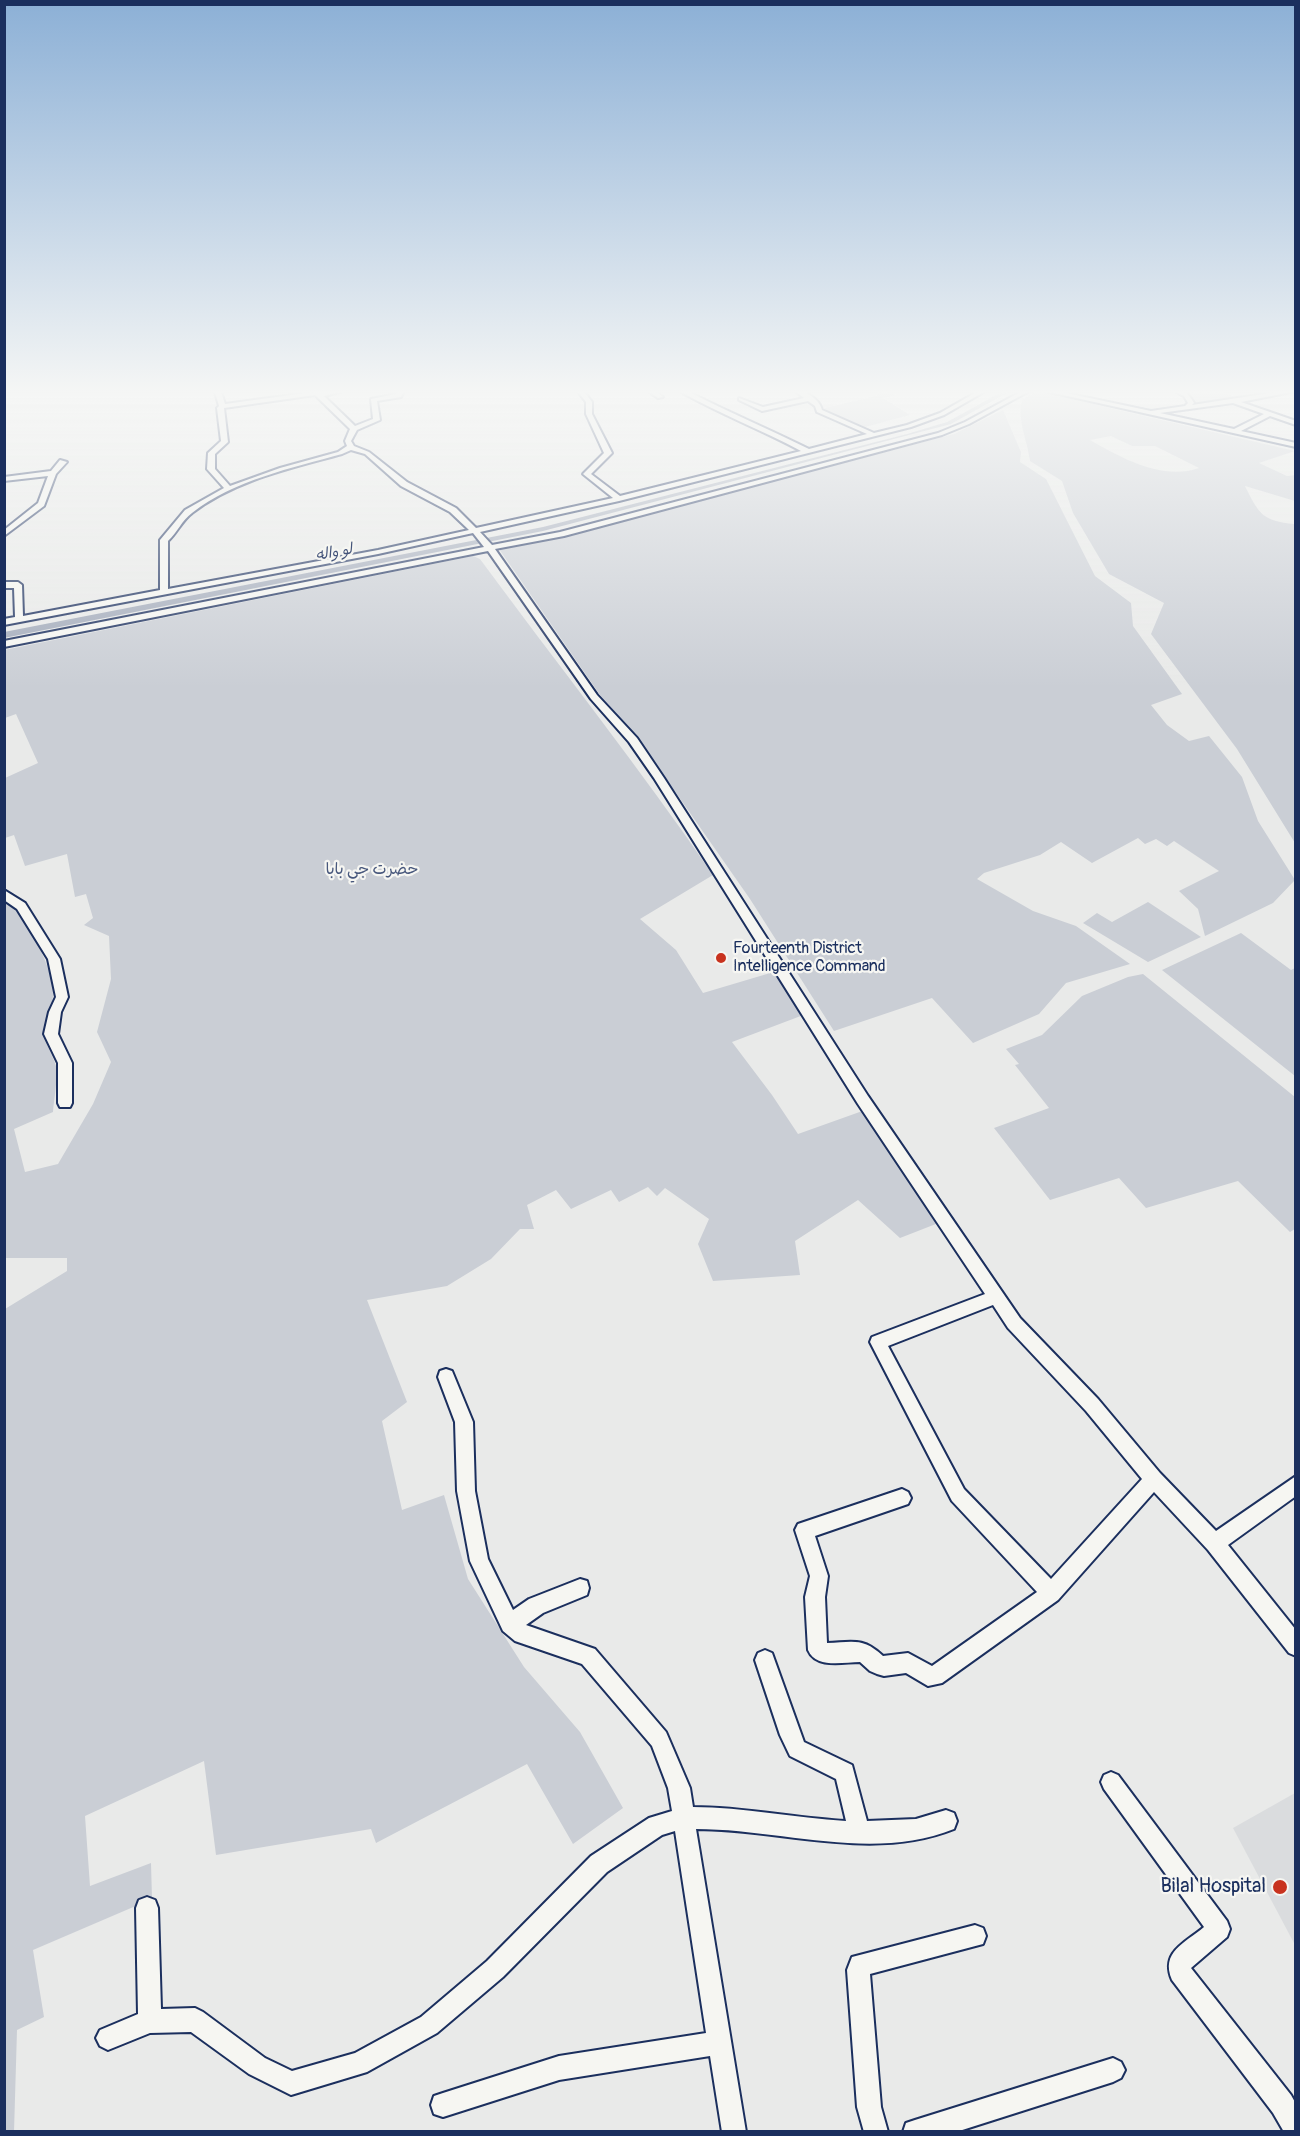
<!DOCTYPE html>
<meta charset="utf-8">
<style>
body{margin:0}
#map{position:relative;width:1300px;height:2136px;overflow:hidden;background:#e9eae9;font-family:Pangolin,sans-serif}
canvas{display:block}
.frame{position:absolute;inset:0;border:6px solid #1b2f5e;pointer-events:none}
</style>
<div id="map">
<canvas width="1300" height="2136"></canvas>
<div class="frame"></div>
</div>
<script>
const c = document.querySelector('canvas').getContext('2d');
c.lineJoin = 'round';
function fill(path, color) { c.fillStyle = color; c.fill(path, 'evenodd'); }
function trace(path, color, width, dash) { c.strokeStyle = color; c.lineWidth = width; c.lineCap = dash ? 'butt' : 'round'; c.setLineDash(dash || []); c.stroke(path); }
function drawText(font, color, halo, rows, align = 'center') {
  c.font = font + ' Pangolin,"Playpen Sans Arabic",sans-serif'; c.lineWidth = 4.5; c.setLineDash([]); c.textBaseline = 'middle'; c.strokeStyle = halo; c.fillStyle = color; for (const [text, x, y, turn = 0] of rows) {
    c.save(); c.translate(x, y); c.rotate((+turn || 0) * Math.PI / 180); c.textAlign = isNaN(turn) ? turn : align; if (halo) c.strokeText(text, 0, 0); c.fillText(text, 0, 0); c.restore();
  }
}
const built = new Path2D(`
 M1295 1793V1945L1233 1828Z`);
const green = new Path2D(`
 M893 389 889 392 896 395 883 398 910 415 865 427 829 413 824 408 877 396 876 390Z
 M1194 389H1216L1235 397 1196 404 1185 391Z
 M1037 391 1295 451 1259 463 1287 476 1295 475V501L1245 486C1259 514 1262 521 1295 524V843L1237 749 1151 634 1164 603 1109 574 1073 513 1062 481 1030 461C1027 438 1017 422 1022 400ZM1111 436 1132 446H1155L1199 468C1162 481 1122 458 1090 440Z
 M1003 410 1021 452 1020 462 1046 479 1095 576 1131 603 1133 626 1182 694 1151 705 1167 725 1189 741 1209 736 1242 777 1258 821 1295 880 1273 903 1205 936 1198 909 1179 891 1219 871 1174 841 1167 846 1156 839 1145 844 1138 838 1092 863 1061 842 1040 855 984 873 977 879 1033 911 1076 926 1130 964 1066 983 1039 1014 973 1043 932 998 834 1031 750 899 637 737 600 695 499 549 566 535 954 434Z
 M473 556 480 559C558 665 639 767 713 875L640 919 676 950 703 993 777 971 806 1014 732 1042 772 1095 798 1134 868 1109 941 1222 900 1238 858 1200 795 1241 800 1275 713 1281 698 1244 709 1219 665 1188 657 1196 648 1187 619 1202 611 1190 571 1209 556 1190 527 1205 534 1229H520L491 1259 447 1286 367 1300 407 1402 382 1421 402 1510 444 1495 468 1579 524 1667 580 1732 623 1808 573 1844 527 1764 376 1843 371 1829 216 1855 204 1761 85 1816 90 1886 151 1863 152 1899 33 1950 44 2017 17 2030 14 2132 4 2131 5 1309 67 1271V1258H5V901C27 917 54 968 53 996 52 1009 44 1023 45 1036 47 1048 54 1058 56 1066 58 1080 54 1098 53 1112L14 1129 25 1172 58 1164 93 1104 111 1062 97 1032 111 979 109 936 84 925 93 918 86 894 75 897 67 854 25 866 14 835 5 838V778L38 763 16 714 5 718 4 650Z
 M1148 902 1201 937 1148 962 1083 923 1097 913 1112 922Z
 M1241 933 1291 970 1295 968V1076L1162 970Z
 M1143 974 1295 1097V1229L1290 1232 1238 1181 1146 1208 1119 1178 1050 1200 994 1128 1049 1108 1015 1065 1019 1064 1006 1049 1042 1035 1082 996 1128 977Z`);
const canal = new Path2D(`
 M1007 389H1014L951 424 543 531 4 638V632L543 527 907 434 947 422Z`);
const minor = new Path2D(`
 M214 389H220L225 404 313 392 311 389H317L321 392 351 389 324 396 355 426 373 419 371 399 396 394 399 389H409L404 391 401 397 377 401 380 420 357 430 351 441 354 446 369 452 407 482 456 508 476 528 613 498 583 474 604 453 586 414V402L576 389H582L592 402V414L612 453 591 474 620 496 801 451C762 430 720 414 681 392V390L695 389 689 392C728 412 769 429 809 449L867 434 817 412 815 406 808 401 762 411 739 400V398L763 407 804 398 793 389C803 389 820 399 822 410L874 433 907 425 940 413 982 389H989L944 415 911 427 619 501 480 532 492 545 560 532 938 433 965 422 1026 389H1033L969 424 942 435 564 536 495 549 597 695 637 738 664 778 868 1096 1020 1318 1098 1399 1160 1473 1216 1531 1296 1476V1496L1228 1545 1296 1630V1656L1289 1653 1208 1550 1154 1492 1058 1600 942 1683 928 1686 906 1673 884 1676 877 1674 870 1671 860 1662C843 1662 816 1669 808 1650L805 1597 810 1576 795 1530 798 1524 902 1489 908 1492 911 1498 908 1504 815 1536 828 1576 825 1597 827 1643C853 1642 863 1637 883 1656L908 1653 932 1666 1037 1592 952 1501 870 1342 872 1337 985 1294 858 1104 654 778 629 742 591 699 488 551 4 647V641L484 547 473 533 378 554 4 625V619L15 617 14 588H4V582H18L22 585 23 616 160 590V540L185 510 224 488 207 469 208 453 221 441 217 408 219 406ZM315 395 350 429 345 441 347 446 338 452 280 468 230 486 215 469V454L228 442 224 408ZM351 450 365 454 401 486 450 512 469 530 378 550 168 589V541C177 533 182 520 192 513 234 480 292 468 342 454ZM993 1305 1008 1328 1086 1411 1142 1479 1051 1579 964 1489 888 1346Z
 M645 389H652L663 397 658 398Z
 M1036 389H1047L1151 411 1185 406 1188 403 1184 396 1171 389C1183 389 1188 393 1194 403L1192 405 1296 389V391L1241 402 1296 421V425L1270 416 1241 431 1296 443V447ZM1233 403 1264 414 1234 429 1160 413Z
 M60 460 67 462 56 474 44 506 4 536V530L38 503 48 476 4 481V477L51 471Z
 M4 890 25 903 60 959 68 997 61 1012 58 1034 72 1063V1103L70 1107H60L58 1103V1063L44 1034 49 1012 56 997 48 959 17 909 4 900Z
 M446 1369 452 1371 473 1422 475 1491 488 1559 513 1610 529 1599 580 1579 587 1581 589 1588 587 1595 543 1613 526 1625 595 1649 666 1732 690 1788 693 1807C744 1807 795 1818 846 1821L836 1779 790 1756 780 1735 755 1660 758 1653 765 1650 772 1653 804 1742 852 1765 867 1821 916 1819 946 1810 954 1813 957 1821 954 1829C872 1862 781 1829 696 1829L746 2132H722L710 2056 559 2080 443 2117 434 2114 431 2105 434 2096 443 2093 559 2056 706 2033 675 1831 662 1835 607 1872 503 1977 437 2033 367 2072 291 2095 249 2074 191 2032 150 2033 108 2050 100 2046 96 2038 100 2030 138 2014 136 1908 139 1900 147 1897 155 1900 158 1908 161 2009 195 2008 203 2012 265 2058 292 2071 355 2053 421 2017 487 1961 591 1856 649 1818 672 1811 668 1788 652 1746 582 1664 515 1641 503 1631 470 1561 457 1491 455 1422 438 1377 440 1371Z
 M1111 1772 1118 1775 1227 1921 1230 1929 1227 1937 1191 1968 1291 2095 1296 2104V2132H1284L1273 2113 1172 1980C1160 1952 1185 1943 1204 1927L1104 1789 1101 1782 1104 1775Z
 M975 1925 983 1928 986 1936 983 1944 870 1974 881 2107 888 2132H864L857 2107 847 1970 852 1957Z
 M1113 2058 1121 2062 1125 2070 1121 2078 1113 2082 956 2132H903L906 2123 915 2120Z`);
const markers = [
 [721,958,6,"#c8321e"],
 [1280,1887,8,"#c8321e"]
];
const farWaternames = [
 ["لو واله",334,553,-11]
];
const parkNames = [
 ["حضرت جي بابا",372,870]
];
const poiNames = [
 ["Fourteenth District",733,949],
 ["Intelligence Command",733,967]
];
const nearPoinames = [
 ["Bilal Hospital",1266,1887]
];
fill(built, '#dadcde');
fill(green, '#caced5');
fill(canal, '#a2aaba');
trace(minor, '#1b2f5e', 4);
fill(minor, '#f6f6f2');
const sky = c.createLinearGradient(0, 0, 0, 688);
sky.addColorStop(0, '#8cb0d6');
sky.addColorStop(0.57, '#f5f6f5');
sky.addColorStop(1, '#f5f6f500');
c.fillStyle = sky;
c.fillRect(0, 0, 1300, 688);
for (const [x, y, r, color] of markers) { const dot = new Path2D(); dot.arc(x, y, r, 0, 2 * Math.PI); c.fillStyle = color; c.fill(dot); trace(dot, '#f6f6f2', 2); }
drawText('italic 15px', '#44547a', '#f6f6f2', farWaternames);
drawText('16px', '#47577c', '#f6f6f2', parkNames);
drawText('16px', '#1b2f5e', '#f6f6f2', poiNames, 'left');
drawText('20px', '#1b2f5e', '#f6f6f2', nearPoinames, 'right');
</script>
